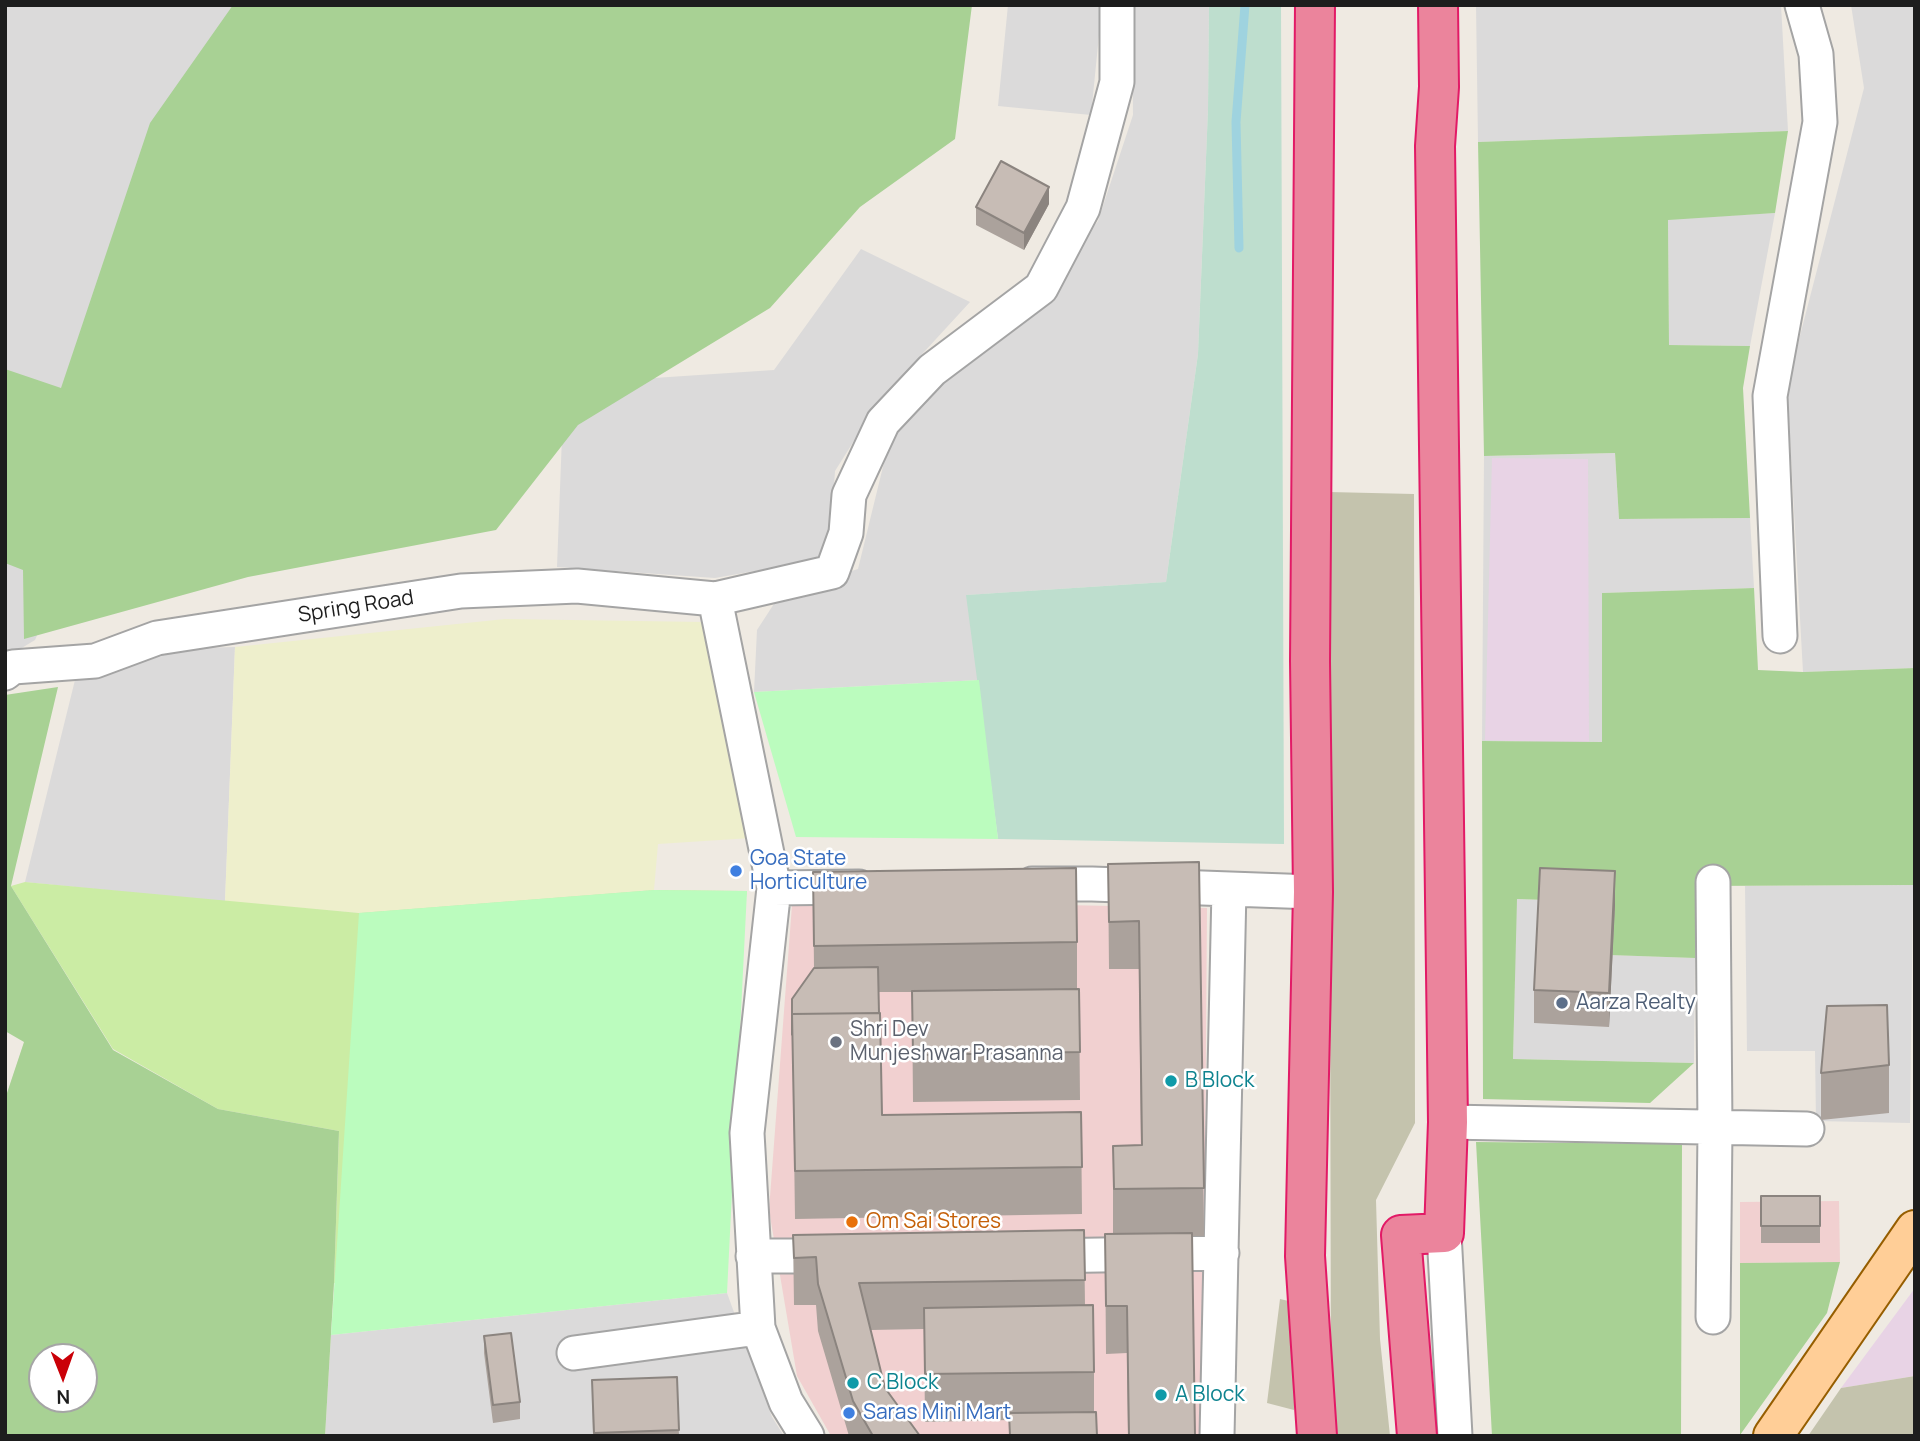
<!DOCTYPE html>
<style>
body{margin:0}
#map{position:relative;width:1920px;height:1441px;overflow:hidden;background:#efeae2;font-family:Manrope,sans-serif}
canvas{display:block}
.frame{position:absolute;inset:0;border:7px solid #1d1d1d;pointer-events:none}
.north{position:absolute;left:28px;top:1343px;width:70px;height:70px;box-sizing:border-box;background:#fff;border:2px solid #a5a5a5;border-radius:50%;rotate:179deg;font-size:19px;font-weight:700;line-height:28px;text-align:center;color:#1d1d1d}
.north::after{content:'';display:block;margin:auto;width:24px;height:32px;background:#ca0008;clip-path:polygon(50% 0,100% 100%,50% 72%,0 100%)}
</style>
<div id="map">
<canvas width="1920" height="1441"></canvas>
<div class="frame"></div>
<div class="north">N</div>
</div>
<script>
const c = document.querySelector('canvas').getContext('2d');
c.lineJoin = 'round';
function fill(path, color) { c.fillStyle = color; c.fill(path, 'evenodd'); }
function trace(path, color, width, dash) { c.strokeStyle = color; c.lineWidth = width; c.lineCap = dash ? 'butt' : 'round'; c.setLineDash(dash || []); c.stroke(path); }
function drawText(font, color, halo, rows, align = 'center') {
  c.font = font + ' Manrope,sans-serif'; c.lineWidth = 5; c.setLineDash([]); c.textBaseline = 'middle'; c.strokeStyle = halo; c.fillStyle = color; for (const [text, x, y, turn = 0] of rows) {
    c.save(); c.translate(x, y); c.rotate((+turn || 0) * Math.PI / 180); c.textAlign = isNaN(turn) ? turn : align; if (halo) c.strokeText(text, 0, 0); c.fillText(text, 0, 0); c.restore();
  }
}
const residential = new Path2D(`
 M5 5H328L79 408 5 376Z
 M1008 5H1102L1091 115 998 106Z
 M1132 5H1209L1208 109 1198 354 1166 582 967 595 979 680 754 692 757 630 781 593 858 569 890 438 932 378 1032 308 1098 221 1133 115Z
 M1476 5H1781L1788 131 1478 142Z
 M1851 5H1915V668L1803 672 1787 386 1864 88Z
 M1775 213 1750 346 1669 345 1668 219Z
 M861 249 970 302 879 401 835 471 829 558 715 578 557 567 564 384 774 370Z
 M1615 453 1619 519 1750 518 1754 588 1602 593V742L1482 741 1484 456Z
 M5 550 65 573 35 640 5 658Z
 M235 647 225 902 25 882 76 676 153 649Z
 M1913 885 1910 1123 1816 1121 1815 1051H1747L1745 886Z
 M1516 899 1608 902 1610 955 1695 958 1694 1063 1513 1059Z
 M727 1293 772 1417 784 1436H325L331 1335Z`);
const commercial = new Path2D(`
 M792 905H1064L1207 908 1203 1436H831L797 1376 769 1210Z
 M1839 1201 1840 1262 1740 1263V1202Z`);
const industrial = new Path2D(`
 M1492 458 1588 459 1589 744 1485 740Z
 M1915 1288V1376L1841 1388Z`);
const construction = new Path2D(`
 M1329 492 1414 494 1415 1123 1376 1200 1380 1339 1390 1436H1334L1331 1396Z
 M1280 1299 1297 1303 1294 1410 1267 1403Z
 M1915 1376V1436H1808L1841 1388Z`);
const farmland = new Path2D(`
 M505 619 704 622 751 838 658 844 654 890 359 913 225 902 235 647Z`);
const grass = new Path2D(`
 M25 882 359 913 654 890 747 891 694 1234 334 1283 339 1131 218 1109 113 1049 11 886Z`);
const forest = new Path2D(`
 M233 5H972L955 139 860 207 770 308 578 425 496 530 248 577 24 639 23 570 5 563V369L61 388 150 123Z
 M1788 131 1775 213 1668 220 1669 345 1750 346 1743 388 1750 518 1619 519 1615 453 1484 456 1478 142Z
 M1754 588 1758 670 1803 672 1915 668V885L1698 886 1695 958 1609 955 1607 902 1517 899 1513 1059 1694 1063 1650 1103 1483 1099 1482 741 1602 742V593Z
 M58 687 11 886 113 1050 218 1109 339 1131 334 1283 325 1436H5V1099L24 1042 5 1031V695ZM42 1357H84V1399H42Z
 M1476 1142 1682 1144 1681 1436H1492Z
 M1840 1262 1827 1313 1740 1435V1263Z`);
const wetland = new Path2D(`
 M1209 5H1281L1284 844 998 839 966 595 1166 582 1198 354 1208 109Z`);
const park = new Path2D(`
 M979 680 998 839 796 837 754 692Z
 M654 890 747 891 727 1293 331 1335 359 913Z`);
const stream = new Path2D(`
 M1239 248 1236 122 1245 5`);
const minor = new Path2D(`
 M1780 636 1770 396 1820 122 1816 54 1802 5
 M5 673 13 667 95 661 157 638 461 591 577 586 715 599
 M1032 884H1092L1313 892
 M774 888 859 887
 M1448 1122 1807 1129
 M1444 1233 1455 1436
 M753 1256H838
 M1039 1256 1222 1253
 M1713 1317 1715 1129 1713 882
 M574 1353 758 1328
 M807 1436 786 1402 758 1328 747 1133 774 888 715 599 832 572 846 533 849 495 883 422 932 370 1041 288 1083 208 1117 82V5
 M1217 1436 1229 889`);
const major = new Path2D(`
 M1773 1436 1915 1230`);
const highway = new Path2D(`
 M1315 5 1310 661 1313 892 1305 1256 1317 1436
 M1417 1436 1401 1235 1444 1233 1448 1122 1435 146 1439 87 1438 5`);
const wall = new Path2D(`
 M1049 204 1024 250 976 225V207Z
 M1199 862 1204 1236H1192L1195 1436H1128L1127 1353 1106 1354 1105 1234H1113V1146L1141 1145 1139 969H1109L1108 864Z
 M813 872 1077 942V989H1079L1080 1100 913 1102 912 992H878L882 1115 1081 1112 1082 1214 795 1219 792 999 814 969Z
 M1615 905 1609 1027 1534 1023V990Z
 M1889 1065V1113L1821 1120V1073Z
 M1761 1196H1820V1243H1761Z
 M1084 1230 1085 1306 1094 1372V1412L1009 1420 925 1422 924 1329 871 1330 885 1388 920 1436H849L818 1331 816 1305H794L793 1235Z
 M484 1336 520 1402V1419L493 1423 484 1353Z
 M677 1377 679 1436H593L592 1380Z`);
const shadedWall = new Path2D(`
 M1049 187V204L1024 250V233Z
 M1615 871V905L1609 1027V993Z`);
const building = new Path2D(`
 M1001 161 1049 187 1024 233 976 207Z
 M1199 862 1204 1188 1114 1189 1113 1146 1142 1145 1139 921 1109 922 1108 864Z
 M1076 868 1077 942 814 946 813 872Z
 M1540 868 1615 871 1609 993 1534 990Z
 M878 967 879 1013 792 1014V1035V999L814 968Z
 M1079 989 1080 1052 913 1055 912 991Z
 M1887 1005 1889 1065 1821 1073 1827 1006Z
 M880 1013 882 1115 1081 1112 1082 1167 795 1171 792 1014Z
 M1761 1196H1820V1226H1761Z
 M1084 1230 1085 1280 859 1283 885 1388 920 1436H873L853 1401 818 1284 816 1257 794 1258 793 1235Z
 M1192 1233 1195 1436H1129L1127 1306H1106L1105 1234Z
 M1093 1305 1094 1372 925 1374 924 1308Z
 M511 1333 520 1402 493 1405 484 1336Z
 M677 1377 679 1430 594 1433 592 1380Z
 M1096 1412 1097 1436H1010L1009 1413Z`);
const markers = [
 [736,871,7,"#3f7fe0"],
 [1562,1003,7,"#5c6f8a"],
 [836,1042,7,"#6b7280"],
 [1171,1081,7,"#0f9aa8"],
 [852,1222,7,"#e8710a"],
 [853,1383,7,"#0f9aa8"],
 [1161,1395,7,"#0f9aa8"],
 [849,1413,7,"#3f7fe0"]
];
const streetNames = [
 ["Spring Road",356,607,-9]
];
const shopNames = [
 ["Goa State",750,859],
 ["Horticulture",750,883],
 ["Saras Mini Mart",863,1413]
];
const serviceNames = [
 ["Aarza Realty",1576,1003]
];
const worshipNames = [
 ["Shri Dev",850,1030],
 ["Munjeshwar Prasanna",850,1054]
];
const cultureNames = [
 ["B Block",1185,1081],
 ["C Block",867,1383],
 ["A Block",1175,1395]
];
const foodNames = [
 ["Om Sai Stores",866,1222]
];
fill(residential, '#dbdada');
fill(commercial, '#f1d0d0');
fill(industrial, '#e8d3e5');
fill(construction, '#c4c3ad');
fill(farmland, '#eeefcc');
fill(grass, '#cbeca4');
fill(forest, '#a8d194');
fill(wetland, '#bedece');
fill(park, '#bbfcbe');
trace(stream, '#9fd3df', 9);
trace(minor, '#a4a4a4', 37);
trace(major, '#965e00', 42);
trace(highway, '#e21a66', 42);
trace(minor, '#fff', 33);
trace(major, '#ffce97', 38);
trace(highway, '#eb849c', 38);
fill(wall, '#aba29c');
fill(shadedWall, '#8b847f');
fill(building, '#c7bcb5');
trace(building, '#8b847f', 2);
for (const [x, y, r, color] of markers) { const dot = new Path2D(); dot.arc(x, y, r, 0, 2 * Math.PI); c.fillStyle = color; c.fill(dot); trace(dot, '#fff', 2.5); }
drawText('21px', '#1d1d1d', '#fff', streetNames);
drawText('21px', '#366cbe', '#fff', shopNames, 'left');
drawText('21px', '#4e5e75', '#fff', serviceNames, 'left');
drawText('21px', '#5b616d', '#fff', worshipNames, 'left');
drawText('21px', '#0d838f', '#fff', cultureNames, 'left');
drawText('21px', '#c56008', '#fff', foodNames, 'left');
</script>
